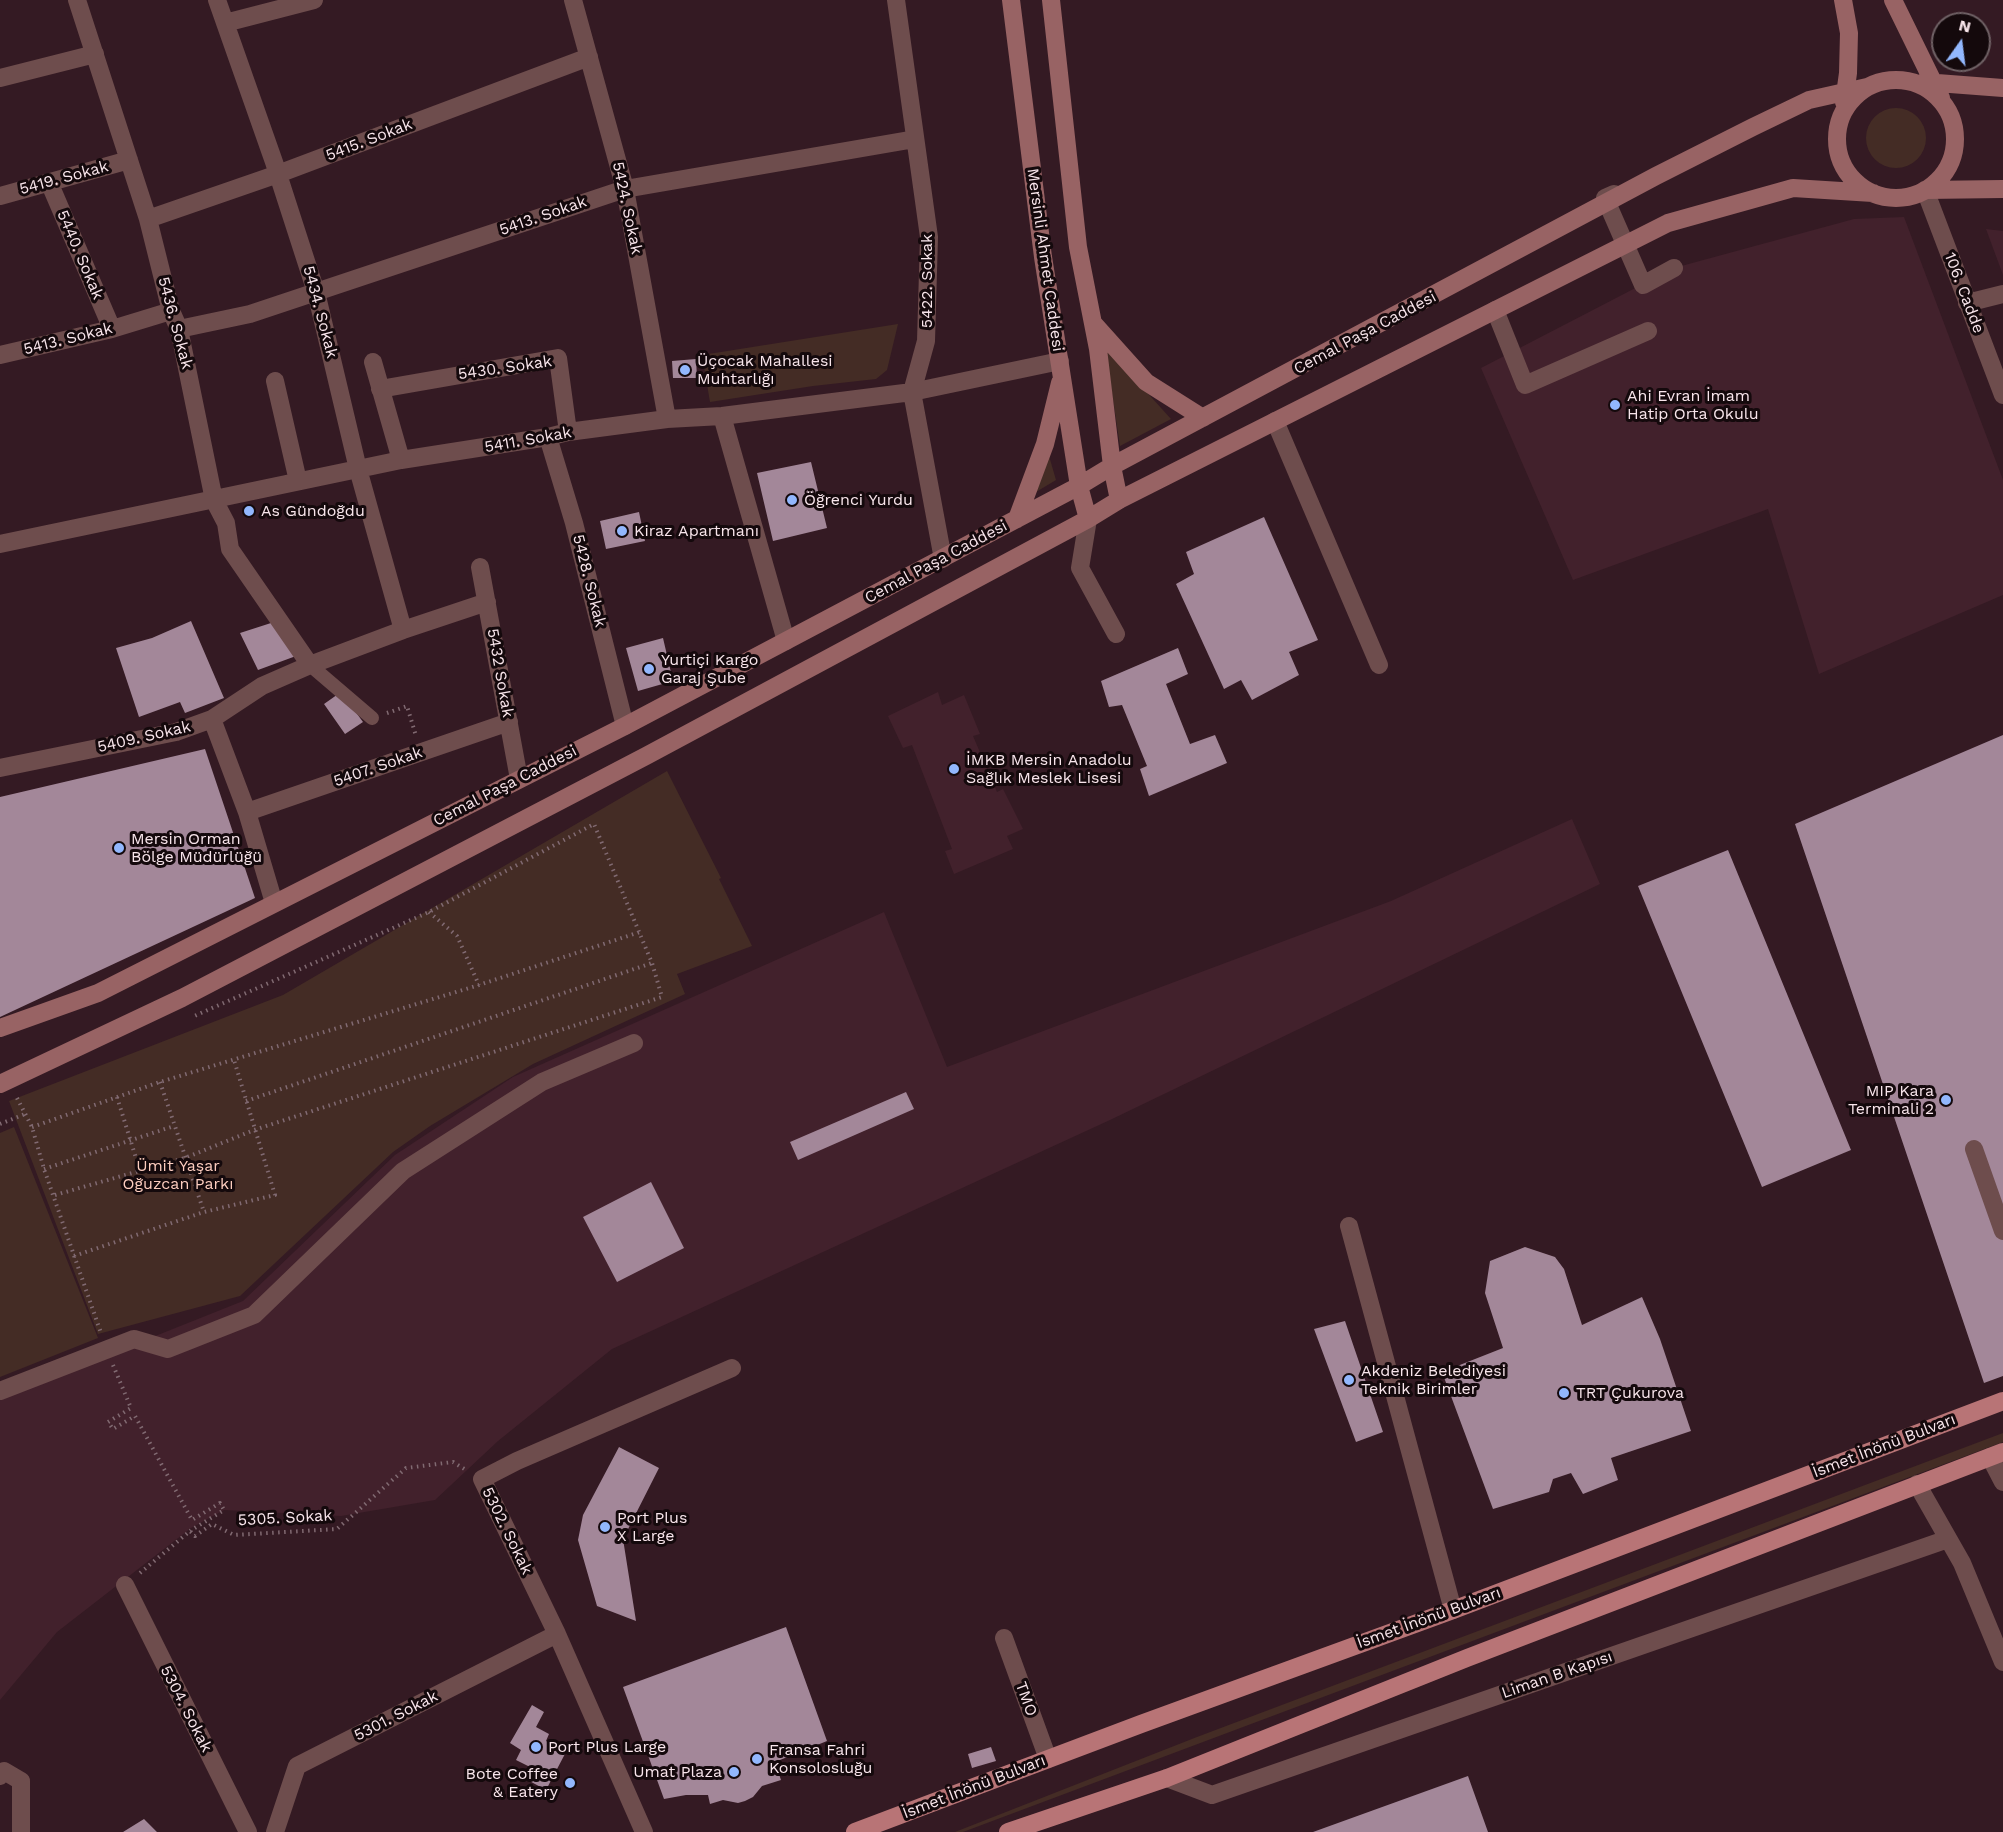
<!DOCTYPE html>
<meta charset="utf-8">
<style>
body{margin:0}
#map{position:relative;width:2003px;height:1832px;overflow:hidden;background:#341a23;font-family:"Work Sans",sans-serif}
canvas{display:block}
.north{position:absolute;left:1931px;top:12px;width:60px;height:60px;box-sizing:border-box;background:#14090c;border:2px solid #6f6165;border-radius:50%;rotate:14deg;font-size:16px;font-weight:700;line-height:24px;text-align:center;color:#f8e5eb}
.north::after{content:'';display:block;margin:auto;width:21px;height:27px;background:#92b7fd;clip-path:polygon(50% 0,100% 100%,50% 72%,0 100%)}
</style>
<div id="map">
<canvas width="2003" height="1832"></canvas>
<div class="north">N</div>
</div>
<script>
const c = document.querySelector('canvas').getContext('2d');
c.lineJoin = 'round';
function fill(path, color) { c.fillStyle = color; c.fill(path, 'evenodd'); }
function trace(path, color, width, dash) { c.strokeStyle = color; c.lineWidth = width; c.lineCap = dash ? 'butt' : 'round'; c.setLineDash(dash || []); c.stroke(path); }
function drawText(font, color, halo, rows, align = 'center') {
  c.font = font + ' "Work Sans",sans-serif'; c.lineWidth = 6; c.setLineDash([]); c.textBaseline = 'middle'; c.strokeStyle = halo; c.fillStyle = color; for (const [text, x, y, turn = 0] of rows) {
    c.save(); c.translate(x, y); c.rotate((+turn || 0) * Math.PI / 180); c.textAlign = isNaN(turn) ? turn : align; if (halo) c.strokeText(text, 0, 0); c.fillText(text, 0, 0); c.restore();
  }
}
const built = new Path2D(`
 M1904 217 2003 480V595L1819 674 1768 509 1573 580 1481 368 1674 268 1854 219Z
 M1986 229 2003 231V275Z
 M938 692 942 705 964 695 980 734 973 736 997 792 1003 789 1023 829 1007 836 1013 849 954 874 945 851 952 849 912 745 903 748 888 716Z
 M1572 819 1600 884 1110 1120 612 1349 498 1441 435 1500 341 1516 224 1510 191 1528 57 1632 0 1700V1398L243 1301 395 1155 513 1077 884 912 947 1067 1391 901Z`);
const green = new Path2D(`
 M1866 138a30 30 0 1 1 60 0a30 30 0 1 1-60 0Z
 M898 324 887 370 876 379 813 386 710 402 702 355Z
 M1105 346 1171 419 1120 446Z
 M1047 449 1056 480 1031 495Z
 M667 771 721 878 719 879 752 946 677 974 685 994 533 1064 430 1126 393 1152 240 1296 98 1334 9 1101 283 995Z
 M14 1127 98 1338 0 1377V1133Z
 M2003 1433V1442L963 1832H955L1197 1737Z`);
const building = new Path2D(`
 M696 359 697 378H673L672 361Z
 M811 462 827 528 773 541 757 473Z
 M639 512 645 541 606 549 600 521Z
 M1264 517 1318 640 1289 652 1299 675 1252 700 1241 680 1224 689 1176 584 1194 574 1186 552Z
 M191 621 224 698 185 713 180 702 139 717 116 648 152 638Z
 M271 623 296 656 258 670 240 633Z
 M663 638 673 681 638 691 626 648Z
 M1178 648 1188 674 1166 684 1190 744 1215 735 1227 763 1149 796 1140 769 1147 766 1122 705 1109 707 1101 681Z
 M341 692 363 722 345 734 324 704Z
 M2003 735V1376L1984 1383 1795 824Z
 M205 749 255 898 0 1017V797Z
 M1728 850 1851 1150 1762 1187 1638 886Z
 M906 1092 914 1109 798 1160 790 1142Z
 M651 1182 684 1248 617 1282 583 1217Z
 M1525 1247 1555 1257 1564 1269 1582 1325 1642 1297 1660 1339 1691 1431 1611 1458 1618 1480 1583 1494 1571 1473 1553 1479 1549 1492 1493 1509 1442 1372 1503 1348 1485 1293 1490 1261Z
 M1345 1321 1383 1432 1356 1442 1314 1329Z
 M619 1447 659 1468 623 1539 636 1621 597 1606 578 1540 583 1515Z
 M786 1627 827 1741 775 1762 781 1780 762 1786 753 1797 745 1801 738 1803 723 1800 710 1804 708 1795H686L664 1799 623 1687Z
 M532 1705 544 1712 536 1727 549 1734 546 1741 566 1752 546 1790 524 1778 530 1767 516 1760 521 1750 510 1743Z
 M991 1747 996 1761 972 1768 968 1754Z
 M1468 1776 1488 1832H1313Z
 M144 1819 157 1832H123Z`);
const path = new Path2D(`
 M387 713 407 706 416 736
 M429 912 457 936 479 985
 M160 1082 204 1212
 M117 1097 140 1171
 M17 1098 32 1127 44 1169 101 1333
 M246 1101 652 963
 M0 1124 25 1114
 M32 1127 160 1082 479 985 640 932
 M44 1169 174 1126
 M55 1195 185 1158 254 1130 662 997 652 963 594 824 429 912 192 1017
 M74 1256 204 1212 275 1195 234 1060
 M113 1365 131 1408 108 1422 113 1429 135 1416 192 1520 220 1503 224 1510 190 1531
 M140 1573 190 1531 195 1536 212 1524 234 1535 337 1529 406 1468 453 1462 466 1470`);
const lane = new Path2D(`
 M310 665 372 718`);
const street = new Path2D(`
 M77 0 148 219 171 311 179 329 214 500 226 523 230 549 310 665
 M217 0 274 162 316 292 358 469 403 630
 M573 0 625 189 667 419
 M896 0 929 237 926 341 912 392 943 559
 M225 23 314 0
 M0 78 95 54
 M49 182 112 329
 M1925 190 2003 395
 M1614 194 1605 198 1643 285 1674 268
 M0 196 129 160
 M148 219 278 174 589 57
 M1967 303 2003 294
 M1495 310 1525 385 1648 331
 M179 329 250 314 625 189 915 139
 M0 355 112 329 171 311
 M373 362 401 460
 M275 381 298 481
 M380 389 558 358 568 432
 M722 416 786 641
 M1275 421 1379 665
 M548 437 574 523 625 726
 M1088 519 1080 568 1116 634
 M0 544 401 460 548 437 568 432 667 419 722 416 912 392 1060 361
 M480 567 519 779
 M212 719 247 812 274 903
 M0 768 176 732 212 719 262 686 310 665 403 630 487 602
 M247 812 509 722
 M1974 1149 2003 1231
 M1349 1226 1453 1610
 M0 1391 134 1339 168 1349 254 1315 403 1171 542 1082 634 1043
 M1990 1457 2003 1482
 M1917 1484 1962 1563 2003 1662
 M125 1585 248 1832
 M1004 1638 1048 1759
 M0 1776 4 1771 21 1781V1832
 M1167 1778 1212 1795 1948 1539
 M275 1832 297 1766 557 1634
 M644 1832 557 1634 482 1479 517 1461 732 1368`);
const secondary = new Path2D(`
 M1011 0 1043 257 1079 486 1088 519
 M1051 0 1078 247 1098 349 1112 466 1119 500
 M1843 0 1849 33 1848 73 1844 102
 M1893 0 1941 98
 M1837 139a59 59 0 1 1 118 0a59 59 0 1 1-118 0Z
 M1924 82 2003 88
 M1925 190 2003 189
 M1094 324 1146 382 1203 418
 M1017 519 1045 444 1060 383
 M0 1028 98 993 625 726 1079 486 1112 466 1656 176 1753 127 1809 100 1867 87
 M0 1084 182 998 646 756 1088 519 1119 500 1668 223 1793 188 1873 193`);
const primary = new Path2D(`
 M855 1832 1141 1724 1453 1610 2003 1401
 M1008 1832 1167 1778 1467 1658 2003 1452`);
const markers = [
 [685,370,6,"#92b7fd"],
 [1615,405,6,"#92b7fd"],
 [792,500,6,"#92b7fd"],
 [249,511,6,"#92b7fd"],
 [622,531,6,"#92b7fd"],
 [649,669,6,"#92b7fd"],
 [954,769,6,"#92b7fd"],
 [119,848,6,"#92b7fd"],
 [1946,1100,6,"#92b7fd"],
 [1349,1380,6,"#92b7fd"],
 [1564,1393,6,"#92b7fd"],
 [605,1527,6,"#92b7fd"],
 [536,1747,6,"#92b7fd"],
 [757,1759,6,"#92b7fd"],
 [734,1772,6,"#92b7fd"],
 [570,1783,6,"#92b7fd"]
];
const streetNames = [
 ["5415. Sokak",369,140,-21],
 ["5419. Sokak",64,178,-15],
 ["5424. Sokak",627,208,78],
 ["5413. Sokak",543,216,-19],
 ["5440. Sokak",80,255,67],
 ["Mersinli Ahmet Caddesi",1045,260,82],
 ["5422. Sokak",927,281,-90],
 ["106. Cadde",1964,293,69],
 ["5434. Sokak",320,312,75],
 ["5436. Sokak",175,323,75],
 ["Cemal Paşa Caddesi",1365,333,-28],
 ["5413. Sokak",68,339,-14],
 ["5430. Sokak",505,368,-8],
 ["5411. Sokak",528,440,-10],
 ["Cemal Paşa Caddesi",936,562,-28],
 ["5428. Sokak",589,581,76],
 ["5432 Sokak",500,673,80],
 ["5409. Sokak",144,737,-13],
 ["5407. Sokak",378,767,-19],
 ["Cemal Paşa Caddesi",505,786,-27],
 ["İsmet İnönü Bulvarı",1884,1446,-21],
 ["5305. Sokak",285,1518,-3],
 ["5302. Sokak",507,1531,64],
 ["İsmet İnönü Bulvarı",1429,1618,-20],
 ["Liman B Kapısı",1557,1675,-19],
 ["TMO",1026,1699,70],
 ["5304. Sokak",186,1709,63],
 ["5301. Sokak",396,1716,-27],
 ["İsmet İnönü Bulvarı",974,1787,-21]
];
const poiNames = [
 ["Üçocak Mahallesi",697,361],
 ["Muhtarlığı",697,379],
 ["Ahi Evran İmam",1627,396],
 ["Hatip Orta Okulu",1627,414],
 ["Öğrenci Yurdu",804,500],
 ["As Gündoğdu",261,511],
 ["Kiraz Apartmanı",634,531],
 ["Yurtiçi Kargo",661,660],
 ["Garaj Şube",661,678],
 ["İMKB Mersin Anadolu",966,760],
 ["Sağlık Meslek Lisesi",966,778],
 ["Mersin Orman",131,839],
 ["Bölge Müdürlüğü",131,857],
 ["MIP Kara",1934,1091,"right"],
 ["Terminali 2",1934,1109,"right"],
 ["Akdeniz Belediyesi",1361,1371],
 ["Teknik Birimler",1361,1389],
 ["TRT Çukurova",1576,1393],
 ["Port Plus",617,1518],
 ["X Large",617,1536],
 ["Port Plus Large",548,1747],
 ["Fransa Fahri",769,1750],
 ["Konsolosluğu",769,1768],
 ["Umat Plaza",722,1772,"right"],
 ["Bote Coffee",558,1774,"right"],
 ["& Eatery",558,1792,"right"]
];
const parkNames = [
 ["Ümit Yaşar",178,1166],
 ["Oğuzcan Parkı",178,1184]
];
fill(built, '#42212c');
fill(green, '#442c25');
fill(building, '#a38799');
trace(path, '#816a72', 4, [1.5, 4.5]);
trace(lane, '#6e4d4d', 14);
trace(street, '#6e4d4d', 18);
trace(secondary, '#986364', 18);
trace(primary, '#b87476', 18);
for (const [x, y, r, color] of markers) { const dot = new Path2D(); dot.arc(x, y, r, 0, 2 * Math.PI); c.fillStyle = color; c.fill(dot); trace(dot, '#14090c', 2); }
drawText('16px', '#f8e5eb', '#14090c', streetNames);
drawText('16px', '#f8e5eb', '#14090c', poiNames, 'left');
drawText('16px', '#fdcdbf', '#14090c', parkNames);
</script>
